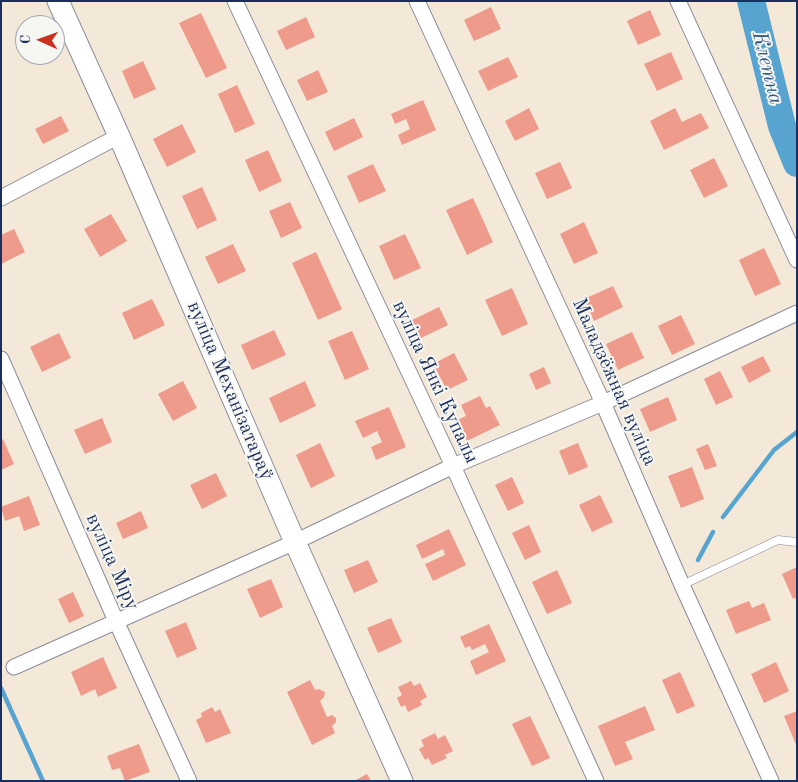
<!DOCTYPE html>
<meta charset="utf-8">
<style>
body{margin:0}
#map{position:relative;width:798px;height:782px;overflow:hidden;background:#f4e9d8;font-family:"Old Standard TT",serif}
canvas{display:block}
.frame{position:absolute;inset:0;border:2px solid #1b2f5e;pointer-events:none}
.north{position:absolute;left:15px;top:15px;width:50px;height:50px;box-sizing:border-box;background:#f6f6f2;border:1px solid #9ea6b7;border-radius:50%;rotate:272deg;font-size:14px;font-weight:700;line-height:20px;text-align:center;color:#1b2f5e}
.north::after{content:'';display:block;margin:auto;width:18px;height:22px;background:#c8321e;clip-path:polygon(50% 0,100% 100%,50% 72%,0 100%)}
</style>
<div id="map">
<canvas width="798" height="782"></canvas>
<div class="frame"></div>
<div class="north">С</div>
</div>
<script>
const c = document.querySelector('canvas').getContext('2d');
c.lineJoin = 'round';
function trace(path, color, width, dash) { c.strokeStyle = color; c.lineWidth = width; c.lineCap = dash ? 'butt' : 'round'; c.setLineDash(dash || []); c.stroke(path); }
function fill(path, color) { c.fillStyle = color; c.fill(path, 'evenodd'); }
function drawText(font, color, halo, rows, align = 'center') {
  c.font = font + ' "Old Standard TT",serif'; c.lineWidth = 4; c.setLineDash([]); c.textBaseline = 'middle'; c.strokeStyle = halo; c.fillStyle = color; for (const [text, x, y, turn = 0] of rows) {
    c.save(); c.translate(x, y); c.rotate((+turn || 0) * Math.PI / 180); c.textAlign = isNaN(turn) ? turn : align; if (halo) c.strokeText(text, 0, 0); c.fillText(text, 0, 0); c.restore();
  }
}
const stream = new Path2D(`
 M723 517 774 450 797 432
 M698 560 713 532
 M1 688 43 781`);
const river = new Path2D(`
 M751 1 782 126 797 163`);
const building = new Path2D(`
 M491 7 501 29 474 41 464 20Z
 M650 10 661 35 638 45 627 21Z
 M201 13 227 68 206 78 179 23Z
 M306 17 315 37 286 50 277 31Z
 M671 52 683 79 657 91 644 64Z
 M508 57 518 77 488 91 478 71Z
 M143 61 156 89 134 99 122 71Z
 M318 70 328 92 307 101 297 80Z
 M237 85 255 124 235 133 218 94Z
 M423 100 436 130 402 145 398 135 410 129 406 119 395 124 391 114Z
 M529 108 539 129 515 141 505 121Z
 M675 108 682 122 701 113 709 128 664 150 650 121Z
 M61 116 69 131 43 144 35 129Z
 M354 118 363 137 334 151 325 132Z
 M182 124 196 152 167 167 153 139Z
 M268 150 282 181 259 192 245 160Z
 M714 158 728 186 704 198 690 170Z
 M560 162 572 188 547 199 535 173Z
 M373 164 386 191 359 203 347 176Z
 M202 187 217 220 197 229 182 196Z
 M473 198 493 242 467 255 446 210Z
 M290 202 302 228 281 238 269 211Z
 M111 214 127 241 100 257 84 229Z
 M584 222 598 253 574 264 560 234Z
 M14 229 25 252 1 264V235Z
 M405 234 421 268 394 280 379 246Z
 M233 244 246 271 218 284 205 257Z
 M764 248 781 284 755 296 739 260Z
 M316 252 342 309 318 320 292 263Z
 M613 286 623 307 594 321 584 299Z
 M512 288 528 324 502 336 485 300Z
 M152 299 165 325 134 340 122 313Z
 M439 307 448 325 415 341 406 323Z
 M681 315 695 344 672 355 658 326Z
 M274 330 286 355 252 370 241 345Z
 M352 331 369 369 345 380 328 341Z
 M632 332 644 358 618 370 606 344Z
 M59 333 71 358 42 372 30 347Z
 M454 353 468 380 447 390 433 364Z
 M763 356 771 371 749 383 741 367Z
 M544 367 551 383 536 390 529 374Z
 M720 371 733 397 716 405 704 379Z
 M183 381 197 408 173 421 158 394Z
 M305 381 316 406 280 423 269 398Z
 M480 396 486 408 490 406 500 425 467 441 457 420 466 416 461 405Z
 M668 397 677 420 650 432 640 409Z
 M389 407 406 447 376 460 371 447 382 442 377 431 363 438 355 421Z
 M102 418 112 442 85 454 74 430Z
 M3 439 14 464 1 470V440Z
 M320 443 335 476 311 488 296 455Z
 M578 443 588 467 569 475 559 451Z
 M708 444 717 466 705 470 696 449Z
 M692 467 704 499 681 508 668 476Z
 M216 473 227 496 202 509 190 485Z
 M512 477 524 503 508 511 495 485Z
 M600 495 613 522 592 532 579 505Z
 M29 496 40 525 24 531 19 516 5 521 1 507Z
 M141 511 148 528 123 539 116 523Z
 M529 525 541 552 525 560 512 533Z
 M449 529 466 565 433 581 425 564 445 555 443 549 422 559 416 545Z
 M368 560 378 582 354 593 344 570Z
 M797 567V597L793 599 782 574Z
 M557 570 572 603 547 614 532 582Z
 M271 579 283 607 260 618 247 589Z
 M73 592 84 616 69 623 58 599Z
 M749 601 752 608 764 603 771 620 736 634 726 610Z
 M391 618 402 642 378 653 367 628Z
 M186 622 197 649 177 658 165 631Z
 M489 624 506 661 476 675 470 661 489 652 485 644 472 650 470 646 465 648 460 637Z
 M103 657 117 688 98 697 95 689 81 696 71 672Z
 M776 662 789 691 764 703 751 674Z
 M680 672 695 706 677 714 662 680Z
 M310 680 315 690 319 689 325 692 324 697 320 701 327 717 332 715 336 718V722L332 726 335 733 312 745 287 692Z
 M411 681 414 686 420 683 427 697 420 701 422 705 408 712 405 705 401 707 397 698 402 695 398 687Z
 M645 706 655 730 625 742 633 759 615 766 598 726Z
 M212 707 215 712 220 709 231 733 206 743 196 720 202 717 201 713Z
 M797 711V747L784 716Z
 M530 716 550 758 532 766 512 724Z
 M435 733 438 739 445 735 453 751 445 755 447 758 432 765 428 758 425 760 419 749 424 746 421 740Z
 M139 744 150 772 125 781 120 768 112 770 107 756Z
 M367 774 371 781H354Z`);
const lane = new Path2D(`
 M682 585 778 540 797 542`);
const street = new Path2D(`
 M235 1 453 466 596 781
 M417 1 603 403 682 585 771 781
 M678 1 797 260
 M1 198 119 136
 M1 359 116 621 189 781
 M14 667 295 542 453 466 603 403 797 313`);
const secondary = new Path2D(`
 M58 1 119 136 295 542 402 781`);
const streetNames = [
 ["вуліца Янкі Купалы",435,382,65],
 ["Маладзёжная вуліца",614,382,66],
 ["вуліца Механізатараў",230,391,67],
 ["вуліца Міру",112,562,66]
];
const waterNames = [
 ["Клетна",767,68,76]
];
trace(stream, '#58a4d0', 4.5);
trace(river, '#58a4d0', 28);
fill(building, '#ee9b8b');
trace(lane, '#888c9b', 9);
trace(street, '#888c9b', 17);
trace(secondary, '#888c9b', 23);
trace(lane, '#fff', 8);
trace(street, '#fff', 15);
trace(secondary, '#fff', 21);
drawText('20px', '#1b2f5e', '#f6f6f2', streetNames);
drawText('italic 21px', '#305886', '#f6f6f2', waterNames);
</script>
